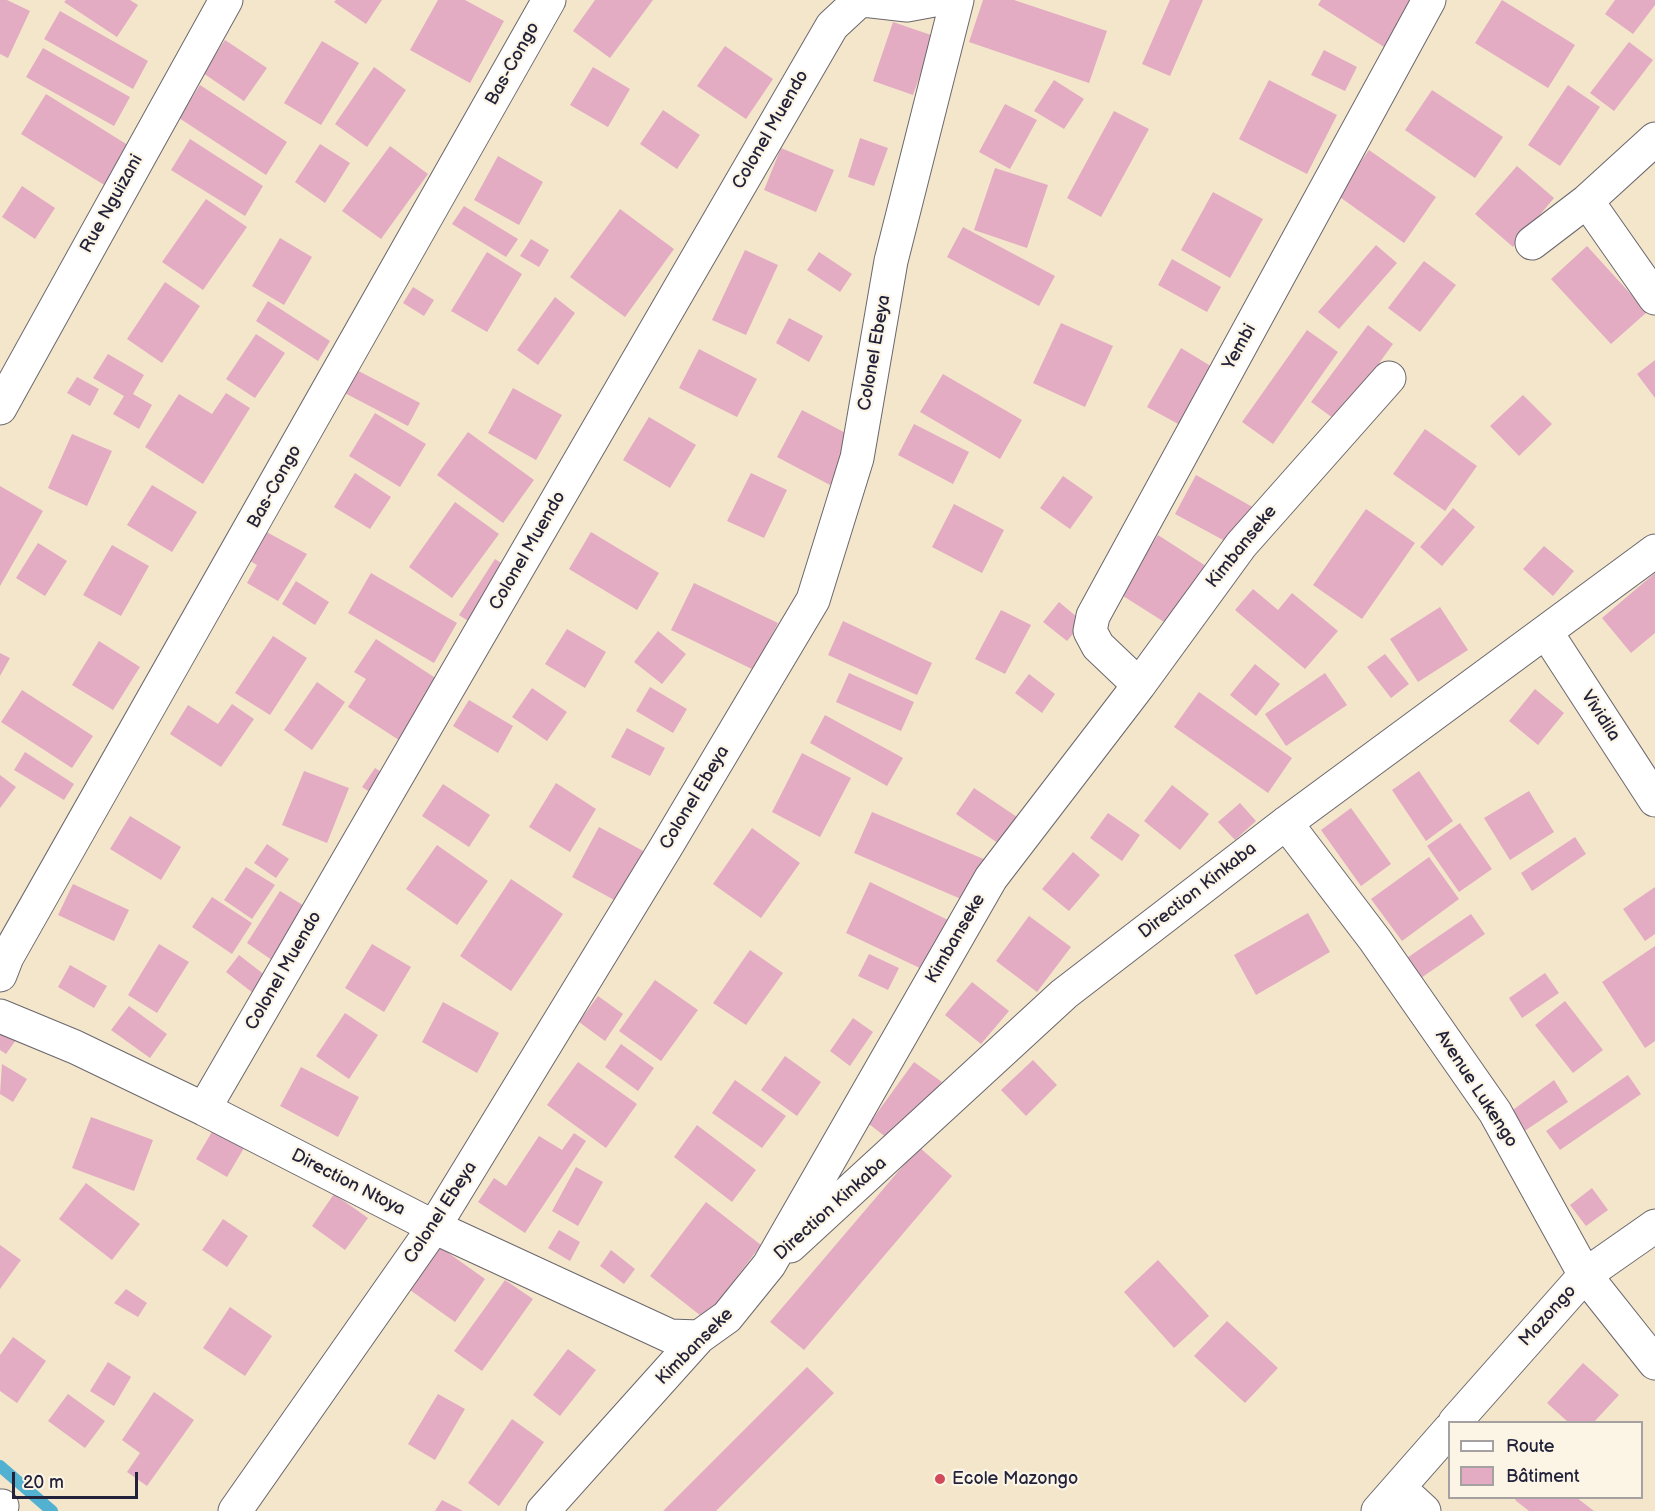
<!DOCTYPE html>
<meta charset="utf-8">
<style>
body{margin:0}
#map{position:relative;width:1655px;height:1511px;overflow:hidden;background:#f3e6cb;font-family:"Balsamiq Sans",sans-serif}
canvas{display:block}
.legend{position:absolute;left:1448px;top:1421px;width:195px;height:78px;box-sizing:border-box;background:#fcf5e5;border:2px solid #a5a1a1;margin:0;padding:8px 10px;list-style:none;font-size:18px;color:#22223b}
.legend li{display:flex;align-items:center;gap:12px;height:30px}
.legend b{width:30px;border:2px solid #a5a1a1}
.scale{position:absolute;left:12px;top:1472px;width:126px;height:27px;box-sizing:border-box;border:3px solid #22223b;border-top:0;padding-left:8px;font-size:18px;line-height:21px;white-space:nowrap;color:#22223b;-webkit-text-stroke:4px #fcf5e5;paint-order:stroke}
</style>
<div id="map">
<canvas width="1655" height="1511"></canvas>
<ul class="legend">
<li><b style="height:8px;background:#fff"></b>Route</li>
<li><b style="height:16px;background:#e3acc3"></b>Bâtiment</li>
</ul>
<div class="scale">20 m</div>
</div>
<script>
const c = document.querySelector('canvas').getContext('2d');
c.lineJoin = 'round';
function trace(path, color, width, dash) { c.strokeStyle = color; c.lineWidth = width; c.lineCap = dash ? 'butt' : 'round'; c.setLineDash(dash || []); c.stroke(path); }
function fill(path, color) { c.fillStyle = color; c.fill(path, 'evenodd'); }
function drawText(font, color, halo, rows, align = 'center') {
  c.font = font + ' "Balsamiq Sans",sans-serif'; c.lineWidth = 4.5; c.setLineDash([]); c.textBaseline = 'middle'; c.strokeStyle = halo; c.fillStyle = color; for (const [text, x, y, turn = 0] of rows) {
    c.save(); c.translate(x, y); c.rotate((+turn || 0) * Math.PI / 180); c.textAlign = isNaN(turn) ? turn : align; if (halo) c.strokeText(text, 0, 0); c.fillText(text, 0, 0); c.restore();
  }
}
const stream = new Path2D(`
 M0 1466 52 1511`);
const building = new Path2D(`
 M0 0H7L30 11 8 58 0 54Z
 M66 0H130L138 5 117 37 64 2Z
 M336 0H382L366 24 334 2Z
 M438 0H465L504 21 470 83 410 50Z
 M595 0H653L610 58 573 31Z
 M983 0H1014L1107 31 1089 83 969 42Z
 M1170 0H1203L1170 76 1142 64Z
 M1321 0H1413L1384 47 1318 5Z
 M1502 0 1575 45 1548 88 1475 43Z
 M1615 0H1655V5L1633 34 1605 14Z
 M60 11 148 61 133 89 44 39Z
 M893 22 934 36 913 95 873 81Z
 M225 40 267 68 244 101 203 73Z
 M322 41 359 63 321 125 284 103Z
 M1629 42 1653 60 1614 111 1590 93Z
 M725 46 773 79 746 119 697 86Z
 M43 48 130 97 114 126 26 77Z
 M1324 50 1357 67 1345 91 1311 75Z
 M374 67 406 90 367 147 335 124Z
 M593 67 630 89 608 127 570 105Z
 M1054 80 1084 99 1064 129 1034 111Z
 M1269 80 1337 115 1307 174 1239 139Z
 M200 85 287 142 266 175 179 118Z
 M1568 85 1600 107 1560 166 1528 145Z
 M1432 90 1503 137 1475 178 1405 130Z
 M46 94 131 147 106 186 21 134Z
 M1005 104 1037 120 1010 169 979 152Z
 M663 110 700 135 677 169 640 144Z
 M1114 111 1149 129 1101 217 1067 198Z
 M860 138 888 148 874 186 848 177Z
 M190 139 263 186 245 216 171 170Z
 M320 144 350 163 325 203 295 182Z
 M390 146 428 174 381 239 342 211Z
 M781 148 834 170 816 212 764 190Z
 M1369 150 1436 197 1404 243 1337 195Z
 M498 156 543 182 519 225 474 200Z
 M1517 166 1554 198 1513 247 1475 214Z
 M995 168 1048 185 1027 248 974 230Z
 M22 186 55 208 35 239 2 217Z
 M1213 192 1263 219 1230 278 1181 250Z
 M206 199 247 227 203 290 162 262Z
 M464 206 518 239 506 257 452 224Z
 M620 209 674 249 625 317 570 277Z
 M963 227 1055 276 1039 306 947 257Z
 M280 238 312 257 284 305 252 286Z
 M531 239 549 250 539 267 520 256Z
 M1376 245 1397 263 1339 329 1318 312Z
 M1587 246 1647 312 1611 344 1551 279Z
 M745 250 778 265 746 335 712 320Z
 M487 252 522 274 487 332 451 311Z
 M819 252 852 274 840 292 807 270Z
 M1172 259 1221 287 1207 312 1158 285Z
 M1424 261 1456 285 1420 332 1388 308Z
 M165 282 200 306 162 363 127 339Z
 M413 287 434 300 424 316 403 303Z
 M555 297 575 313 538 365 517 350Z
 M268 301 330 341 318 361 256 321Z
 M789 318 823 336 809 362 776 343Z
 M1061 323 1113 346 1085 407 1033 383Z
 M1368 325 1393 344 1337 421 1311 402Z
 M1307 330 1338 352 1273 444 1242 422Z
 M256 334 285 353 255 398 226 379Z
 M1181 348 1214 368 1182 426 1147 407Z
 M699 349 757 379 737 417 679 388Z
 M108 354 144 375 133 394 152 405 139 429 113 414 124 396 93 378Z
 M1655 360V398L1637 374Z
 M349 366 420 403 408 426 337 389Z
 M943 374 1022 420 1000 459 920 412Z
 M77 377 99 389 90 406 67 393Z
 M513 388 562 415 536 460 488 433Z
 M226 393 250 408 203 484 145 447 179 394 212 414Z
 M1523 395 1552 424 1519 456 1490 426Z
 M802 410 855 438 830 485 777 457Z
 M375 413 426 444 400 487 349 456Z
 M649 417 696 445 670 488 623 460Z
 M914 424 969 452 953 484 898 455Z
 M1425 429 1477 466 1445 511 1393 474Z
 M468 432 534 480 503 523 437 475Z
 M72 434 112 451 87 506 48 488Z
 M355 473 391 497 370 529 334 507Z
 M751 473 787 490 764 538 727 521Z
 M1196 475 1256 509 1236 547 1175 514Z
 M1063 476 1093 497 1070 529 1040 508Z
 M152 485 197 512 172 552 127 525Z
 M0 486 43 511 0 586Z
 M455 502 499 534 452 598 409 567Z
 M954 504 1004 530 982 573 932 547Z
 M1453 508 1475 527 1442 566 1420 547Z
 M1366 509 1415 543 1362 619 1313 585Z
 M261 529 307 554 278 601 247 583 257 565 245 558Z
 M591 532 659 573 637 610 569 569Z
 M1158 535 1209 568 1172 627 1120 594Z
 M38 543 67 561 45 596 16 578Z
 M112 545 149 566 121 616 83 595Z
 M1544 546 1574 571 1553 596 1523 569Z
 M495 559 512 570 476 626 459 615Z
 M371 573 457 623 434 663 348 613Z
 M1655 573V633L1631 653 1602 618Z
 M296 581 329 602 315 625 282 604Z
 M694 583 778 623 754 670 671 630Z
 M1253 589 1278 610 1292 593 1338 631 1305 669 1235 610Z
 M1059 602 1083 622 1067 641 1043 622Z
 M1440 607 1468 650 1418 682 1390 639Z
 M1001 610 1031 625 1005 674 975 659Z
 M843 621 932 663 917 695 828 655Z
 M567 629 606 652 585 688 545 664Z
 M658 631 686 654 662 684 634 662Z
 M273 636 307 658 270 715 235 693Z
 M376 639 437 679 405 744 348 707 366 679 354 672Z
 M99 641 140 667 113 710 72 685Z
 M0 653 10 658 0 676Z
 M1385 654 1409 684 1391 698 1367 667Z
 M1255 664 1280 684 1256 716 1230 695Z
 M849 673 914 702 901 731 836 702Z
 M1325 673 1347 705 1286 746 1265 714Z
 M1029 674 1055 694 1042 713 1015 693Z
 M317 682 345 702 312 750 284 730Z
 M650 687 687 709 673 733 636 711Z
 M532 688 567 712 547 741 512 717Z
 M1535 689 1564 713 1538 745 1509 721Z
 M22 690 93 736 72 768 1 722Z
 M1199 692 1292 758 1268 793 1174 727Z
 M469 700 513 726 498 753 453 726Z
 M232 704 254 719 221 767 170 734 188 705 218 724Z
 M825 715 903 758 887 786 810 743Z
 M627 728 665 748 650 776 611 757Z
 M25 752 74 784 64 800 14 770Z
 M802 753 851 778 820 837 772 812Z
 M375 768 389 777 376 796 362 787Z
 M304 771 349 788 327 843 282 825Z
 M1419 771 1453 821 1426 841 1392 790Z
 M0 775 16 787 0 808Z
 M556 783 596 809 570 852 529 827Z
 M443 784 490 815 469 847 422 816Z
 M1172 785 1209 814 1180 850 1144 821Z
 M974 788 1020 819 1002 846 956 814Z
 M1529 791 1554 832 1510 860 1484 818Z
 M1240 803 1256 821 1235 840 1218 822Z
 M1351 808 1391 864 1361 886 1321 830Z
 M872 812 986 860 968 902 854 853Z
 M1108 813 1140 835 1122 861 1090 838Z
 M130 816 181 847 161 880 110 849Z
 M1460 823 1492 869 1459 892 1427 846Z
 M599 827 645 852 618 902 572 877Z
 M752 828 800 863 761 918 713 884Z
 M1575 837 1586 854 1532 891 1521 873Z
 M267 844 289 859 276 878 254 863Z
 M437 845 488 881 457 925 406 889Z
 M1073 852 1100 875 1069 911 1042 889Z
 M1429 857 1459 899 1402 941 1371 899Z
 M246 867 275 885 252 919 224 900Z
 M511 879 563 914 511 991 460 956Z
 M870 882 948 920 924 970 846 933Z
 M73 884 129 910 114 941 58 915Z
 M1655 887V934L1645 941 1623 909Z
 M280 891 306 907 272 960 247 943Z
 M212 897 252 923 232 954 192 927Z
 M1308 913 1330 952 1256 995 1234 955Z
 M1471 914 1485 934 1418 980 1404 960Z
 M1029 916 1071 947 1037 992 996 961Z
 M159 944 189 962 157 1013 128 995Z
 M372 944 411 967 384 1012 345 988Z
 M1655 946V1041L1645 1048 1602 982Z
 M750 950 783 973 746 1025 713 1003Z
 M869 954 899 968 888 990 858 976Z
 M239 955 266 976 253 993 226 972Z
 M70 965 107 986 94 1008 58 987Z
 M1545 973 1559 993 1522 1018 1509 998Z
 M655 980 698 1010 661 1061 619 1031Z
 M972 982 1009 1011 981 1044 945 1015Z
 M598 996 623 1014 605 1041 579 1022Z
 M1565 1001 1603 1050 1573 1073 1535 1025Z
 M443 1002 499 1033 477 1073 422 1042Z
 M129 1006 167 1034 150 1058 111 1030Z
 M345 1013 378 1035 349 1079 316 1056Z
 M853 1018 873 1032 850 1066 830 1051Z
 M0 1019 21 1033 6 1054 0 1050Z
 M621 1044 654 1068 638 1091 605 1067Z
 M785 1056 821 1082 797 1116 761 1090Z
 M1033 1060 1057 1085 1026 1116 1001 1090Z
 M578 1062 637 1104 606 1148 547 1105Z
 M914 1062 942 1082 896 1145 869 1124Z
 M2 1064 27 1079 13 1102 0 1094Z
 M301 1067 359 1097 338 1137 280 1106Z
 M1628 1075 1641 1094 1560 1150 1546 1131Z
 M735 1080 786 1116 762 1148 712 1113Z
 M1554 1080 1568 1102 1523 1132 1510 1112Z
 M91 1117 153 1140 134 1191 72 1168Z
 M697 1125 756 1170 732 1202 674 1157Z
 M213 1130 244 1148 227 1177 196 1159Z
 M574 1133 586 1141 525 1233 478 1202 494 1178 506 1186 539 1136 562 1150Z
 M919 1147 952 1176 804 1350 770 1322Z
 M576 1167 603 1182 578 1226 552 1211Z
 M86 1183 140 1224 112 1260 59 1219Z
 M1592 1188 1608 1210 1586 1226 1570 1205Z
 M334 1194 368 1218 345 1250 312 1226Z
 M706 1202 761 1245 705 1319 650 1276Z
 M223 1219 248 1236 227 1267 202 1250Z
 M559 1230 580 1242 570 1261 548 1248Z
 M433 1242 485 1279 455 1322 403 1285Z
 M0 1245 21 1260 0 1289Z
 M611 1250 635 1269 624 1284 600 1266Z
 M1158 1260 1209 1316 1174 1348 1124 1292Z
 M505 1280 533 1299 482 1371 454 1351Z
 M126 1289 147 1303 138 1317 114 1303Z
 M230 1307 272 1336 245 1376 203 1348Z
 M1227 1321 1278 1368 1245 1403 1194 1356Z
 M13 1337 46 1361 17 1403 0 1391V1355Z
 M568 1349 596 1370 560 1416 533 1395Z
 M108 1362 131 1377 114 1406 90 1391Z
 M1583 1363 1619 1395 1594 1422H1568L1547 1403Z
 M807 1367 834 1393 716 1511H663Z
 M154 1392 194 1420 147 1486 127 1472 140 1453 122 1440Z
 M68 1394 105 1421 85 1448 48 1421Z
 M438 1394 465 1409 435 1460 408 1444Z
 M512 1419 544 1442 499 1506 468 1483Z
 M1517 1498H1577L1594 1511H1529L1515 1500Z
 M442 1500 463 1511H435Z`);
const street = new Path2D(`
 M863 0 907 5 934 0
 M1587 201 1655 298
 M1532 243 1587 201 1655 139
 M0 408 226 0
 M1546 632 1655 800
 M1139 685 1098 646 1090 631 1093 616 1429 0
 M1286 823 1375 940 1495 1112 1585 1275 1655 1363
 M0 975 7 957 549 0
 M0 1016 75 1047 204 1109 434 1227 670 1336 699 1337
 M204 1109 832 26 860 0
 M790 1246 1064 994 1286 823 1655 551
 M1455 1422 1585 1275 1655 1226
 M1399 1488 1424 1511
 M0 1509 2 1506
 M235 1511 434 1227 666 847 813 600 857 458 891 261 957 0
 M543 1511 699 1337 727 1317 769 1265 991 878 1139 685 1241 545 1389 378
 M1378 1511 1450 1429`);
const markers = [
 [940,1479,6,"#d1495b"]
];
const streetNames = [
 ["Bas-Congo",513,64,-61],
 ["Colonel Muendo",771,130,-60],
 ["Rue Nguizani",112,204,-61],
 ["Yembi",1240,347,-61],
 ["Colonel Ebeya",875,353,-80],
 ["Bas-Congo",275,487,-61],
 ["Kimbanseke",1242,547,-51],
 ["Colonel Muendo",528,551,-60],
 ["Vividila",1600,716,57],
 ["Colonel Ebeya",695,798,-59],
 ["Direction Kinkaba",1198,891,-38],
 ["Kimbanseke",956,939,-60],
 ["Colonel Muendo",284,971,-60],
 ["Avenue Lukengo",1476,1089,57],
 ["Direction Ntoya",348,1183,27],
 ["Direction Kinkaba",831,1209,-42],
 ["Colonel Ebeya",441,1213,-57],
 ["Mazongo",1548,1316,-48],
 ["Kimbanseke",695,1347,-45]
];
const poiNames = [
 ["Ecole Mazongo",952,1479]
];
trace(stream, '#52b1d0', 12);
fill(building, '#e3acc3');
trace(street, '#6b676d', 35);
trace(street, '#fff', 33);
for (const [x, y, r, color] of markers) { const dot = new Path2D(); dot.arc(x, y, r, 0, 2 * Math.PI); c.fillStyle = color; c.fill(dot); trace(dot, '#fcf5e5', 2); }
drawText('18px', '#22223b', '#fcf5e5', streetNames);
drawText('18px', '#22223b', '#fcf5e5', poiNames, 'left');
</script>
